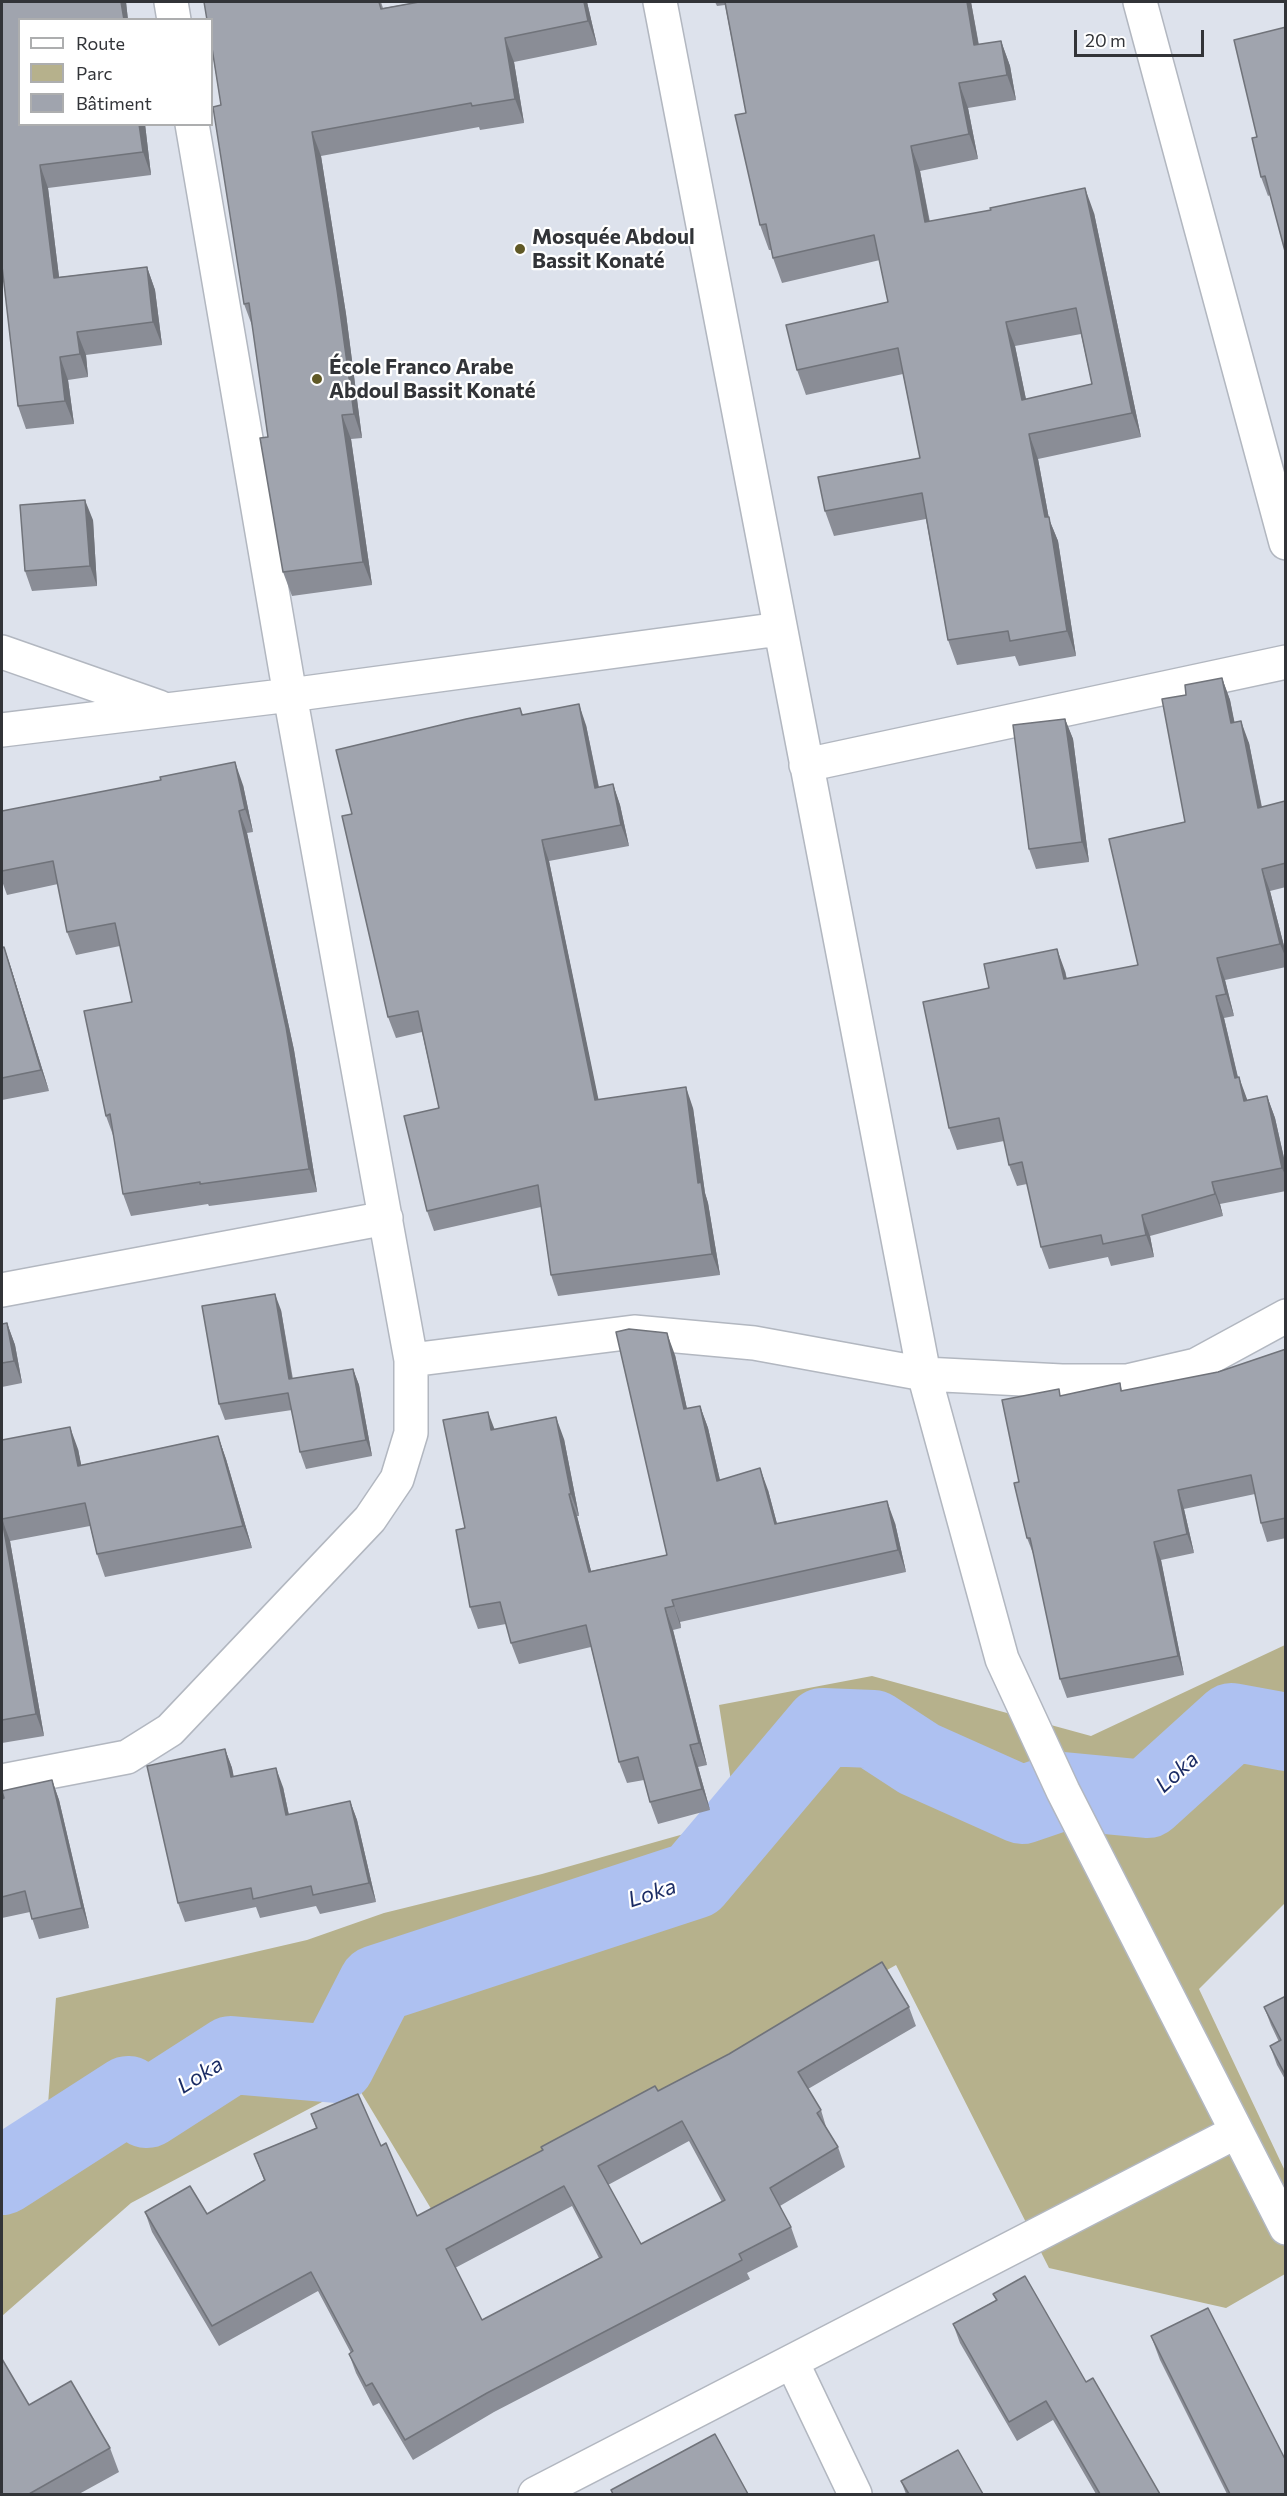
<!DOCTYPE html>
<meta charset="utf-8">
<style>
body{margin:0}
#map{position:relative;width:1287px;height:2496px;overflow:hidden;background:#dde2ec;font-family:Commissioner,sans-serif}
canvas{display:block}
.frame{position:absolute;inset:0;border:3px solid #323438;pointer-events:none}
.legend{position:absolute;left:18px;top:18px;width:195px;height:108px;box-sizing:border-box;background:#fff;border:2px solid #adaeaf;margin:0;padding:8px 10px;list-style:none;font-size:18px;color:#323438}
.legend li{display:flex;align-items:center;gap:12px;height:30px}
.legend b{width:30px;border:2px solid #adaeaf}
.scale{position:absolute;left:1074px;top:30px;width:130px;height:27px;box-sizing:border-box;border:3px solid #323438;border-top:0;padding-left:8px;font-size:18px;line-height:21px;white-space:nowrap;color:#323438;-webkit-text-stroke:4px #fff;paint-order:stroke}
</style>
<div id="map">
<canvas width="1287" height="2496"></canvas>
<div class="frame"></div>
<ul class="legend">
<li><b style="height:8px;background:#fff"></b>Route</li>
<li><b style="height:16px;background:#b6b18c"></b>Parc</li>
<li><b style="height:16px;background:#a0a4ae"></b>Bâtiment</li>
</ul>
<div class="scale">20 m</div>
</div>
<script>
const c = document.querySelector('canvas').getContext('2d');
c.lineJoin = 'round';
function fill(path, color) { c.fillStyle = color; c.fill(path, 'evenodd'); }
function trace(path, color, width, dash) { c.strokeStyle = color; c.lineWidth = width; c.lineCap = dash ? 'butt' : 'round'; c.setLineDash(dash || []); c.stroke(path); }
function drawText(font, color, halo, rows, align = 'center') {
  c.font = font + ' Commissioner,sans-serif'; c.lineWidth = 4.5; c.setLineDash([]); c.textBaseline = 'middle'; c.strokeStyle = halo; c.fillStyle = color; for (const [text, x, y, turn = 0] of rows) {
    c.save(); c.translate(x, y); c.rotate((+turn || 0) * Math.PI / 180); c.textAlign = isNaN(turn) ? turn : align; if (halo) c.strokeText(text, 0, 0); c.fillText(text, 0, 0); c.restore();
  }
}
const green = new Path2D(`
 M1285 1645V1903L1199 1989 1285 2171V2274L1226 2308 1049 2268 896 1965 439 2222 356 2084 131 2203 2 2316V2148L46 2131 56 1998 307 1940 384 1913 542 1874 737 1819 719 1705 872 1676 1091 1736Z`);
const river = new Path2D(`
 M2 2176 128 2095 147 2109 231 2055 336 2064 377 1984 694 1880 823 1727 873 1729 919 1759 1022 1805 1063 1791 1147 1799 1232 1722 1286 1732`);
const minor = new Path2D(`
 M171 2 174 20
 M660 2 924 1374 1002 1659 1063 1791 1286 2228
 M1140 2 1286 543
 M2 652 159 707
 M2 730 290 695 780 629
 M806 765 1286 662
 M2 1290 386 1218
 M411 1360 634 1332 754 1343 924 1374 1062 1381H1127L1196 1365 1286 1316
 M2 1781 127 1757 170 1730 370 1519 397 1479 411 1433V1360L290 695 192 124
 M792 2362 855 2494
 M535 2494 1236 2132`);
const wall = new Path2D(`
 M2 2H126L128 20H20V124H145L151 175 48 188 59 277 147 267 155 290 162 345 86 355 88 377 68 380 74 424 26 429 18 406Z
 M204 2H381L383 8 419 2H587L597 45 514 62 524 123 480 130 479 127 321 156 346 314 362 438 351 439 372 585 292 596 283 572 265 415 253 328 244 304 221 105Z
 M715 2H971L979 45 1001 41 1010 66 1016 100 968 108 978 159 920 171 930 222 1094 213 1141 437 1038 459 1049 519 1058 541 1076 656 1019 666 1015 656 957 665 948 640 926 519 834 536 825 511 920 458 903 374 806 395 797 370 888 302 880 260 782 283 773 258 771 250H769L760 225 746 113 725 5 717 6ZM1081 334 1092 384 1026 399 1015 346Z
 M1257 137 1270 195 1268 196 1261 177Z
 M93 520 97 586 32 591 25 571Z
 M1222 678 1230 700 1234 722 1249 743 1262 807 1286 804V887L1270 891 1286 954V967L1225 980 1234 1016 1224 1018 1238 1077 1247 1100 1267 1096 1275 1118 1286 1167V1191L1220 1204 1223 1216 1150 1236 1154 1257 1111 1266 1108 1257 1049 1269 1041 1247 1027 1184 1017 1186 1009 1165 1004 1141 957 1150 949 1128 1065 971 1067 979 1138 965 1185 822 1186 695Z
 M520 708 523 715 586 725 599 787 613 784 620 805 629 846 549 861 598 1100 693 1108 705 1193 708 1203 720 1275 558 1296 551 1275 541 1207 434 1231 427 1211 439 1108 422 1032 396 1038 388 1017 352 814Z
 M1065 719 1073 739 1089 862 1036 869 1029 849Z
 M243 785 253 832 247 833 294 1050 317 1192 209 1206 208 1204 131 1216 123 1194 114 1138 106 1116 132 1002 120 946 76 955 67 932 58 884 7 895 2 881V811Z
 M4 947 11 968 49 1091 2 1100V948Z
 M281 1310 293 1379 353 1369 359 1385 372 1456 306 1469 300 1452 292 1410 225 1420 219 1404Z
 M7 1323 15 1345 22 1383 2 1387V1324Z
 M1286 1349V1538L1267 1542 1261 1523 1255 1494 1184 1509 1194 1553 1161 1560 1184 1675 1067 1698 1060 1679 1034 1556 1027 1538 1019 1482 1120 1383 1122 1391 1218 1372Z
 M675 1355 687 1409 700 1406 708 1428 720 1480 768 1490 777 1524 895 1523 906 1572 680 1622 681 1628 673 1630 707 1765 698 1767 710 1810 658 1824 650 1802 644 1780 627 1783 619 1762 591 1647 519 1664 511 1643 506 1624 478 1629 470 1607 465 1528 494 1429 564 1439 579 1516H577L591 1571 667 1555Z
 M218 1436 226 1459 252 1548 105 1577 97 1554 90 1526 10 1541 44 1736 2 1743V1440L78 1449 81 1465Z
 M225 1749 232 1768 233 1777 283 1787 289 1815 350 1801 357 1820 376 1902 320 1914 316 1906 260 1918 256 1907 185 1922 178 1903Z
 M52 1780 59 1800 89 1928 39 1939 30 1912 2 1918V1799Z
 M1286 1996V2081L1277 2065 1270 2046 1279 2042 1271 2025 1264 2007Z
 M909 2007 916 2026 808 2089 821 2110 827 2130 838 2147 845 2167 780 2206 791 2227 798 2247 747 2273 750 2279 494 2412 413 2460 379 2403 373 2406 356 2373 349 2354 351 2353 318 2291 219 2346 152 2232 145 2212 207 2214 264 2180 254 2154 316 2128 311 2114 381 2146 417 2216 658 2091ZM689 2141 722 2202 641 2244 608 2185ZM572 2206 599 2258 482 2320 455 2268Z
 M993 2294 1086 2382 1160 2494H1096L1053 2420 1017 2441 960 2343 953 2324 996 2300Z
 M1151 2336 1286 2494H1227L1160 2360Z
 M29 2405 110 2448 119 2472 79 2494H2Z
 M901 2481 983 2494H906Z`);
const shadedWall = new Path2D(`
 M121 2H126L128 20H124Z
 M584 2H587L597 45 588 21Z
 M967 2H971L983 70 974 45Z
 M505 38 514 62 524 123 515 99Z
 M1001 41 1010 66 1016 100 1007 75Z
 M959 83 968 108 978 159 969 134Z
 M139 124H145L151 175 143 152Z
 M312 132 321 156 346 314 362 438 354 414Z
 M911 146 920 171 934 247 925 222Z
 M40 165 48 188 62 301 54 278Z
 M1085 188 1094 213 1141 437 1132 413Z
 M147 267 155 290 162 345 153 322Z
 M1006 322 1015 346 1031 424 1022 400Z
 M77 332 86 355 88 377 80 354Z
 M60 357 68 380 74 424 65 401Z
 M342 415 351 439 372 585 363 562Z
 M1029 434 1038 459 1049 519 1058 541 1076 656 1067 631Z
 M85 500 93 520 97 586 90 566Z
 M1222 678 1230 700 1239 744 1231 723Z
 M579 704 586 725 603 809 595 788Z
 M1065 719 1073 739 1089 862 1082 842Z
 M1241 721 1249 743 1266 830 1258 808Z
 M235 762 243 785 253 832 245 809Z
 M613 784 620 805 629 846 621 825Z
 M239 811 247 833 294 1050 317 1192 309 1169Z
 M542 840 549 861 603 1121 595 1100Z
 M1262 869 1270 891 1286 954V958L1280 944Z
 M4 947 11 968 49 1091 41 1070Z
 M1057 949 1065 971 1071 1001 1064 979Z
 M1217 958 1225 980 1234 1016 1226 994Z
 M1216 996 1224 1018 1243 1100 1235 1078Z
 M1239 1077 1247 1099 1252 1123 1244 1101Z
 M686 1087 693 1108 705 1193 708 1203 720 1275 712 1254 698 1183Z
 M1267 1096 1275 1118 1286 1167V1177L1282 1168Z
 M1212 1182 1220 1204 1223 1216 1215 1194Z
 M1142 1215 1150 1236 1154 1257 1146 1235Z
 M275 1294 281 1310 295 1396 289 1379Z
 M7 1323 15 1345 22 1383 14 1361Z
 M667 1333 675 1355 692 1431 684 1409Z
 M353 1369 359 1385 372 1456 366 1440Z
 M700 1406 708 1428 725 1502 717 1481Z
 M488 1412 496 1433 491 1430Z
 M556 1417 564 1439 579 1516 571 1494Z
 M70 1427 78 1449 86 1488 78 1466Z
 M218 1436 226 1459 252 1548 243 1526Z
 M760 1468 768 1490 783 1546 775 1524Z
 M1178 1490 1184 1509 1194 1553 1187 1534Z
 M569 1494 577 1516 597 1594 589 1572Z
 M887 1501 895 1523 906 1572 898 1550Z
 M2 1519 10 1541 44 1736 36 1714Z
 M1154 1542 1161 1560 1184 1675 1178 1656Z
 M672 1600 680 1622 681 1628 674 1606Z
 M665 1608 673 1630 707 1765 699 1743Z
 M690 1745 698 1767 710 1810 702 1789Z
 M225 1749 232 1768 238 1796 231 1777Z
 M276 1768 283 1787 293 1835 286 1815Z
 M52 1780 59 1800 89 1928 82 1908Z
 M350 1801 357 1820 376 1902 369 1883Z`);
const building = new Path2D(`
 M2 2H121L124 20H20V124H139L143 152 40 165 54 278 147 267 153 322 77 332 80 354 60 357 65 401 18 406 2 266Z
 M204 2H379L381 9 419 2H584L588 21 505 38 515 99 472 106 471 103 312 132 337 290 354 414 342 415 363 562 283 572 260 438 268 437 249 303 244 304 213 107 221 105 212 48V20H207Z
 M725 2H967L974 45 1001 41 1007 75 959 83 969 134 911 146 925 222 991 210 990 208 1085 188 1132 413 1029 434 1045 517H1049L1067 631 1010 641 1008 631 948 640 922 493 825 511 818 477 920 458 898 348 797 370 786 325 888 302 874 235 773 258 766 224 760 225 735 115 746 113ZM1076 308 1092 384 1022 400 1006 322Z
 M1286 27V255L1265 176 1261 177 1252 138 1257 137 1234 40Z
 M85 500 90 566 25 571 20 505Z
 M1222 678 1231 723 1241 721 1258 808 1285 801 1286 805V863L1262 869 1280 944 1217 958 1226 994 1216 996 1235 1078 1239 1077 1244 1101 1267 1096 1282 1168 1212 1182 1215 1194 1142 1215 1146 1235 1103 1244 1101 1235 1041 1247 1022 1162 1009 1165 999 1118 949 1128 923 1002 989 988 984 964 1057 949 1064 979 1138 965 1109 839 1185 822 1162 699 1186 695 1185 685Z
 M579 704 595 788 613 784 621 825 542 840 595 1100 686 1087 698 1183 701 1182 712 1254 551 1275 538 1185 427 1211 404 1116 439 1108 418 1011 388 1017 342 816 352 814 336 750 466 719 520 708 522 715Z
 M1065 719 1082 842 1029 849 1013 725Z
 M235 762 245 809 239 811 286 1027 309 1169 200 1184V1182L123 1194 110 1114 106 1116 84 1011 132 1002 115 923 67 932 53 861 2 871V811L161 780 160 777Z
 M4 947 41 1070 2 1078V948Z
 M275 1294 289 1379 353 1369 366 1440 300 1452 288 1393 219 1404 202 1306Z
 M7 1323 14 1361 2 1363V1324Z
 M629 1329 667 1333 684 1409 700 1406 717 1481 760 1468 775 1524 887 1501 898 1550 672 1600 674 1606 665 1608 699 1743 690 1745 702 1789 650 1802 638 1757 619 1762 586 1625 511 1643 500 1602 470 1607 456 1530 465 1528 443 1420 488 1412 491 1430 556 1417 571 1494H569L589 1572 667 1555 616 1332Z
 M1286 1349V1518L1261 1523 1251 1475 1178 1490 1187 1534 1154 1542 1178 1656 1060 1679 1030 1538H1027L1014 1483 1019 1482 1002 1400 1059 1389 1060 1396 1120 1383 1121 1391 1218 1372Z
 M70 1427 78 1466 218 1436 243 1526 97 1554 85 1503 2 1519V1440Z
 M2 1519 36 1714 2 1720Z
 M225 1749 231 1777 276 1768 286 1815 350 1801 369 1883 313 1895 311 1886 253 1899 251 1888 178 1903 147 1766Z
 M52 1780 82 1908 32 1919 25 1891 2 1897V1799L4 1798 2 1791Z
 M882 1962 909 2007 798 2072 821 2110 817 2113 838 2147 770 2188 791 2227 739 2254 742 2260 487 2393 405 2440 372 2383 366 2386 349 2354 353 2351 311 2272 212 2326 145 2212 190 2186 207 2214 265 2180 254 2154 317 2128 311 2114 358 2094 381 2146 386 2143 417 2216 543 2150 541 2147 655 2086 658 2091 729 2054ZM682 2121 725 2200 641 2244 598 2166ZM564 2186 602 2257 482 2320 446 2249Z
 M1286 1996V2076L1270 2046 1281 2040 1264 2007Z
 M1025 2276 1086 2382 1093 2378 1160 2494H1100L1046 2401 1009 2422 953 2324 997 2300 993 2294Z
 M1208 2308 1286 2461V2494H1230L1151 2336Z
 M2 2359 29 2405 71 2381 110 2448 29 2494H2Z
 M715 2434 748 2494H613L611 2490Z
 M958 2450 983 2494H909L901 2481Z`);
const markers = [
 [520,249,6,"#605926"],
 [317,379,6,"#605926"]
];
const poiNames = [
 ["Mosquée Abdoul",532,237],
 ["Bassit Konaté",532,261],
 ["École Franco Arabe",329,367],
 ["Abdoul Bassit Konaté",329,391]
];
const waterNames = [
 ["Loka",1177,1772,-42],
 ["Loka",652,1893,-18],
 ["Loka",200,2075,-32]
];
fill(green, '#b6b18c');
trace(river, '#aec1f1', 78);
trace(minor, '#b2b7c0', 36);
trace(minor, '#fff', 33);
fill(wall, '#8a8d96');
fill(shadedWall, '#70737a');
fill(building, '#a0a4ae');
trace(building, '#70737a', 1.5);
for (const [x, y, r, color] of markers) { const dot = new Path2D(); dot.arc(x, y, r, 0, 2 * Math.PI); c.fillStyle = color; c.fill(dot); trace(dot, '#fff', 2); }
drawText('bold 21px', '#323438', '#fff', poiNames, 'left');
drawText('italic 22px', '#1c2d65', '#fff', waterNames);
</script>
